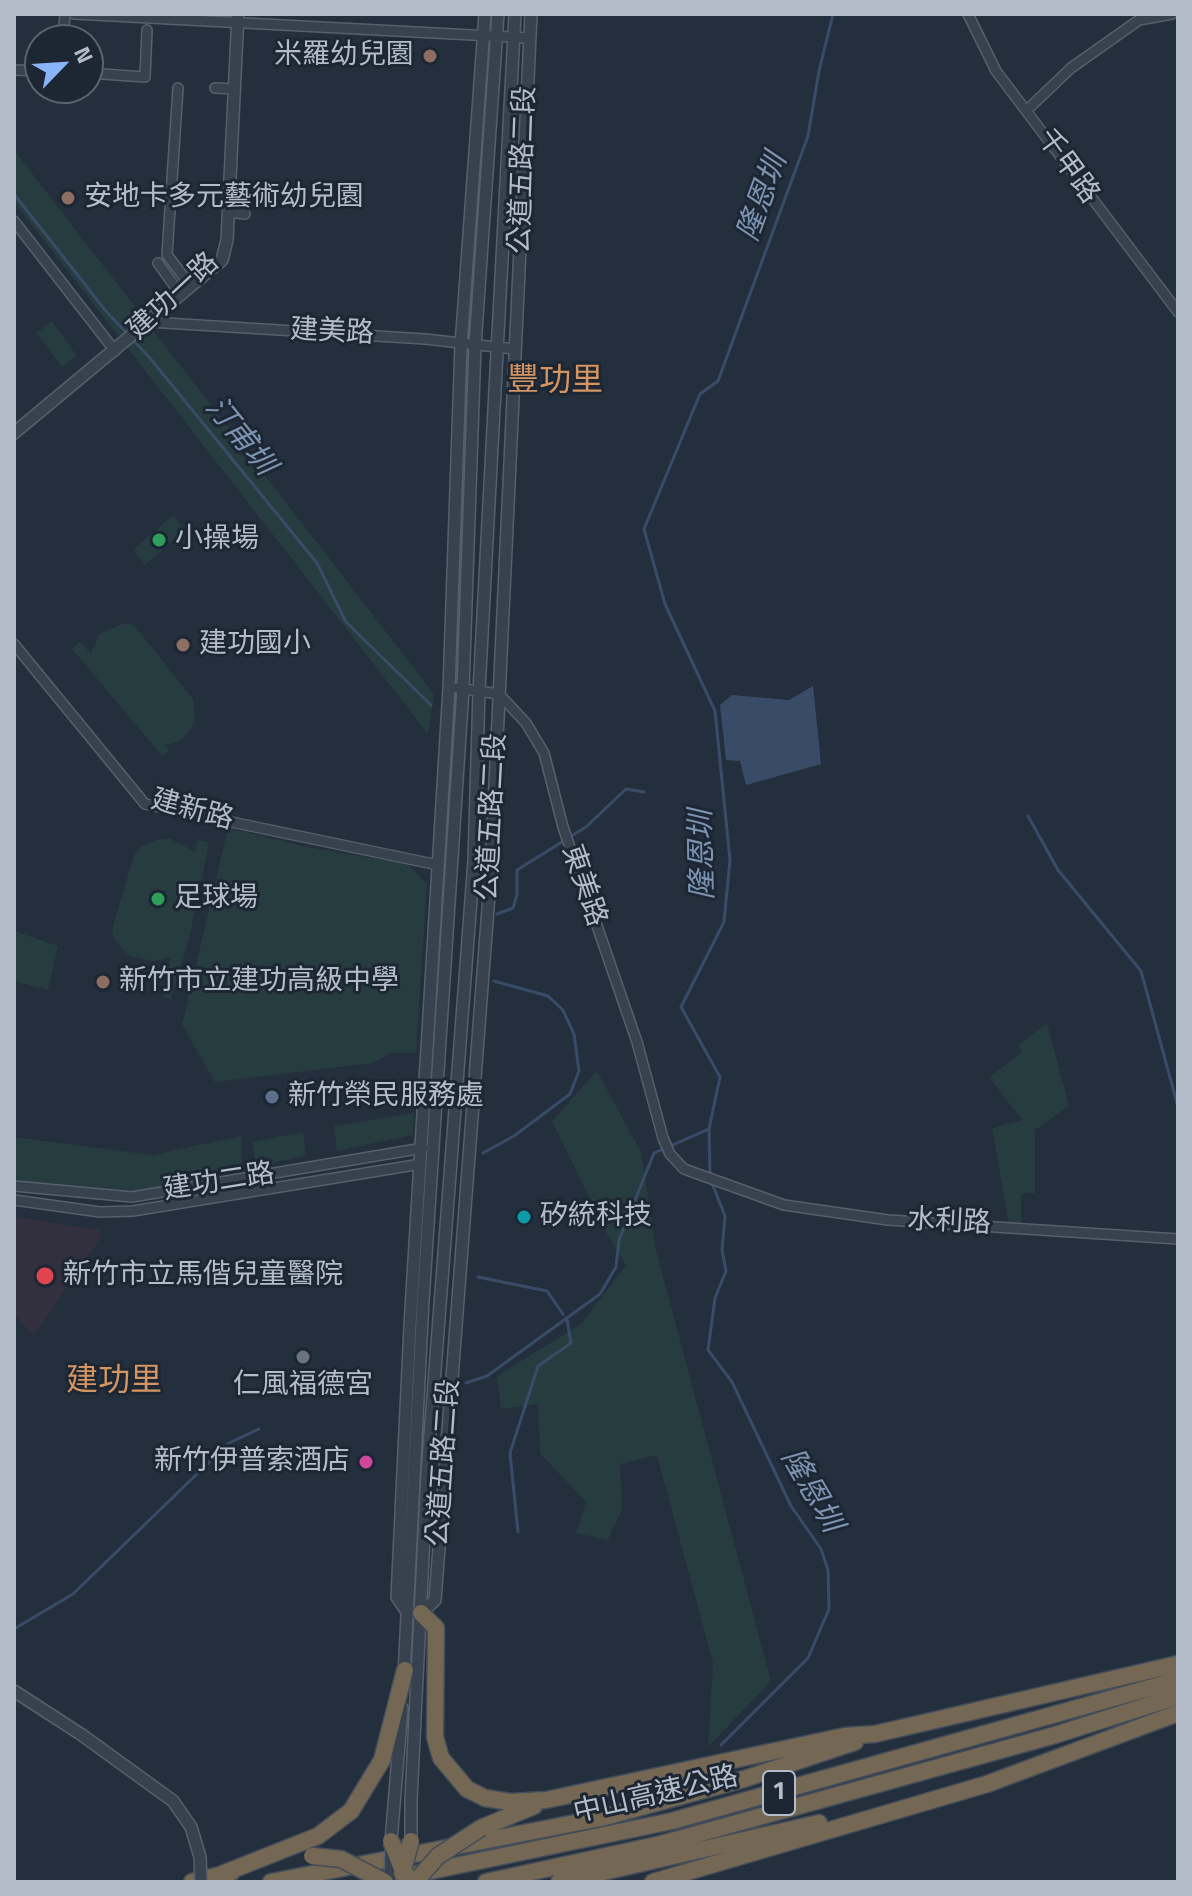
<!DOCTYPE html>
<meta charset="utf-8">
<style>
body{margin:0}
#map{position:relative;width:1192px;height:1896px;overflow:hidden;background:#242f3e;font-family:"Titillium Web",sans-serif}
canvas{display:block}
.frame{position:absolute;inset:0;border:16px solid #b4bcc9;pointer-events:none}
.north{position:absolute;left:24px;top:24px;width:80px;height:80px;box-sizing:border-box;background:#1d2633;border:2px solid #59626f;border-radius:50%;rotate:65deg;font-size:22px;font-weight:700;line-height:32px;text-align:center;color:#b4bcc9}
.north::after{content:'';display:block;margin:auto;width:28px;height:36px;background:#8ab4f8;clip-path:polygon(50% 0,100% 100%,50% 72%,0 100%)}
</style>
<div id="map">
<canvas width="1192" height="1896"></canvas>
<div class="frame"></div>
<div class="north">N</div>
</div>
<script>
const ctx = document.querySelector('canvas').getContext('2d');
ctx.lineJoin = 'round';
function fill(path, color) { ctx.fillStyle = color; ctx.fill(path, 'evenodd'); }
const poly = rows => new Path2D(rows.map(r => 'M' + r).join(''));
function trace(path, color, width, dash) { ctx.strokeStyle = color; ctx.lineWidth = width; ctx.lineCap = dash ? 'butt' : 'round'; ctx.setLineDash(dash || []); ctx.stroke(path); }
function label(font, color, halo, rows, align = 'center') {
  ctx.font = font + ' "Titillium Web","Noto Sans TC",sans-serif'; ctx.lineWidth = 6; ctx.setLineDash([]); ctx.textBaseline = 'middle'; ctx.strokeStyle = halo; ctx.fillStyle = color; for (const [text, x, y, turn = 0] of rows) {
    ctx.save(); ctx.translate(x, y); ctx.rotate((+turn || 0) * Math.PI / 180); ctx.textAlign = isNaN(turn) ? turn : align; if (halo) ctx.strokeText(text, 0, 0); ctx.fillText(text, 0, 0); ctx.restore();
  }
}
const medical = poly([
 [14,1216,99,1230,101,1237,34,1336,14,1314]
]);
const green = poly([
 [14,150,434,694,428,734,14,202],
 [52,321,77,356,62,367,36,333],
 [173,515,185,530,145,565,133,550],
 [125,623,134,625,193,699,195,720,190,731,178,742,166,745,169,751,162,756,72,649,80,641,91,654,99,634],
 [228,828,307,847,408,864,427,884,416,1053,390,1053,373,1063,215,1082,182,1025],
 [159,839,171,839,195,852,198,840,209,843,189,939,171,999,163,997,171,957,154,961,129,956,114,939,112,930,134,855,142,846],
 [14,931,58,946,48,990,14,981],
 [1047,1023,1069,1106,1035,1130,1035,1193,1021,1193,1021,1225,1009,1224,992,1128,1022,1120,989,1077,1022,1052,1018,1045],
 [597,1071,641,1152,656,1250,771,1681,708,1747,713,1663,657,1455,620,1464,622,1509,608,1540,576,1533,586,1502,540,1453,538,1404,501,1409,497,1376,581,1324,626,1265,607,1234,552,1121],
 [414,1113,413,1135,337,1151,334,1126],
 [303,1132,306,1156,256,1166,252,1142],
 [242,1136,241,1170,111,1197,14,1182,14,1137,152,1155]
]);
const water = poly([
 [813,686,821,764,746,785,740,761,726,760,720,705,732,695,789,700]
]);
const stream = poly([
 [14,194,105,310,149,357,317,563,346,622,431,705],
 [1028,816,1058,870,1141,971,1178,1107],
 [497,914,513,908,517,895,517,870,586,827,626,789,644,792],
 [483,1153,514,1136,570,1094,579,1071,574,1034,563,1010,548,996,494,981],
 [710,1176,709,1129,720,1077,681,1007,724,922,730,860,715,711,665,604,644,529,700,394,718,381,808,136,819,71,833,14],
 [712,1183,725,1216,722,1250,726,1271,715,1298,708,1350,732,1382,791,1506,821,1549,828,1570,829,1609,808,1658,721,1745],
 [478,1277,547,1291,563,1314],
 [466,1383,487,1376,600,1294,616,1267,619,1240,654,1153,709,1129],
 [518,1532,510,1453,538,1366,571,1343,567,1320],
 [14,1629,73,1594,229,1443,259,1429]
]);
const minor = poly([
 [74,14,529,38],
 [968,14,996,71,1178,312],
 [63,40,65,14],
 [14,70,40,71],
 [88,73,145,77,147,30],
 [178,88,167,255,191,286],
 [215,88,234,89],
 [1027,110,1071,68,1139,20,1172,14],
 [229,212,245,214],
 [14,221,115,351],
 [158,263,181,295],
 [149,322,425,339,514,349],
 [14,644,145,804,438,865],
 [457,688,499,694,526,723,544,753,563,827,637,1042,663,1138,670,1154,684,1169,784,1205,888,1220,1178,1239],
 [14,1186,132,1197,423,1148],
 [14,1200,100,1212,133,1211,421,1164]
]);
const tertiary = poly([
 [14,433,222,260,227,240,238,14],
 [407,1612,397,1597,410,1326,449,688,461,345,485,14],
 [421,1613,435,1600,491,869,531,14],
 [404,1675,423,1301,463,689,475,346,498,14],
 [14,1691,82,1735],
 [411,1799,427,1475,474,861,479,691,515,14],
 [391,1841,402,1708]
]);
const motorway = poly([
 [421,1613,436,1628,435,1737,441,1758,467,1789,485,1798,510,1802,546,1800,845,1736,875,1734,1178,1664],
 [481,1828,534,1806],
 [222,1874,318,1836,351,1811,382,1760,405,1670],
 [416,1874,672,1821,1178,1680],
 [192,1882,232,1872],
 [271,1882,601,1818,744,1779,855,1742],
 [486,1882,661,1844,1055,1735,1178,1696],
 [559,1882,819,1823],
 [653,1882,987,1784,1178,1713]
]);
const tertiaryBridge = poly([
 [82,1735,173,1801,191,1827,200,1857,201,1882],
 [411,1845,411,1799],
 [390,1882,391,1849]
]);
const motorwayBridge = poly([
 [391,1841,403,1871,413,1882],
 [312,1856,341,1859,385,1882],
 [402,1873,411,1841],
 [415,1882,438,1856,481,1828]
]);
const markers = [
 [430,56,8,"#8d6e63"],
 [68,198,8,"#8d6e63"],
 [159,540,8,"#2e9e5b"],
 [183,645,8,"#8d6e63"],
 [158,899,8,"#2e9e5b"],
 [103,982,8,"#8d6e63"],
 [272,1097,8,"#5c6f8a"],
 [524,1217,8,"#0f9aa8"],
 [45,1276,10,"#e0444e"],
 [303,1357,8,"#6b7280"],
 [366,1462,8,"#d1479c"]
];
const shields = [
 [779,1793,32]
];
const shieldNames = [
 ["1",779,1793]
];
const poiNames = [
 ["米羅幼兒園",414,56,"right"],
 ["安地卡多元藝術幼兒園",84,198],
 ["小操場",175,540],
 ["建功國小",199,645],
 ["足球場",174,899],
 ["新竹市立建功高級中學",119,982],
 ["新竹榮民服務處",288,1097],
 ["矽統科技",540,1217],
 ["新竹市立馬偕兒童醫院",63,1276],
 ["仁風福德宮",303,1386,"center"],
 ["新竹伊普索酒店",350,1462,"right"]
];
const streetNames = [
 ["千甲路",1067,167,54],
 ["公道五路二段",524,170,-88],
 ["建功一路",174,297,-43],
 ["建美路",332,333,3],
 ["建新路",192,811,15],
 ["公道五路二段",493,817,-87],
 ["東美路",583,886,71],
 ["建功二路",219,1183,-9],
 ["水利路",949,1223,3],
 ["公道五路二段",445,1463,-86],
 ["中山高速公路",656,1796,-13]
];
const waterNames = [
 ["隆恩圳",764,198,-70],
 ["汀甫圳",239,437,51],
 ["隆恩圳",704,855,-91],
 ["隆恩圳",810,1491,60]
];
const quarterNames = [
 ["豐功里",555,382],
 ["建功里",114,1382]
];
fill(medical, '#32303f');
fill(green, '#263c3f');
fill(water, '#394c67');
trace(stream, '#394c67', 3);
trace(minor, '#565f6c', 12);
trace(tertiary, '#565f6c', 14);
trace(motorway, '#434c59', 19);
trace(minor, '#38414e', 9);
trace(tertiary, '#38414e', 11);
trace(motorway, '#746855', 16);
trace(tertiaryBridge, '#565f6c', 14, []);
trace(motorwayBridge, '#434c59', 19, []);
trace(tertiaryBridge, '#38414e', 11);
trace(motorwayBridge, '#746855', 16);
for (const [x, y, r, color] of markers) { const dot = new Path2D(); dot.arc(x, y, r, 0, 2 * Math.PI); ctx.fillStyle = color; ctx.fill(dot); trace(dot, '#1d2633', 3); }
for (const [x, y, w] of shields) { const box = new Path2D(); box.roundRect(x - w / 2, y - 22, w, 44, 6); ctx.fillStyle = '#1d2633'; ctx.fill(box); trace(box, '#b4bcc9', 2); }
label('bold 26px', '#b4bcc9', null, shieldNames);
label('28px', '#b4bcc9', '#1d2633', poiNames, 'left');
label('28px', '#b4bcc9', '#1d2633', streetNames);
label('italic 30px', '#7c92b1', '#1d2633', waterNames);
label('32px', '#d59563', '#1d2633', quarterNames);
</script>
